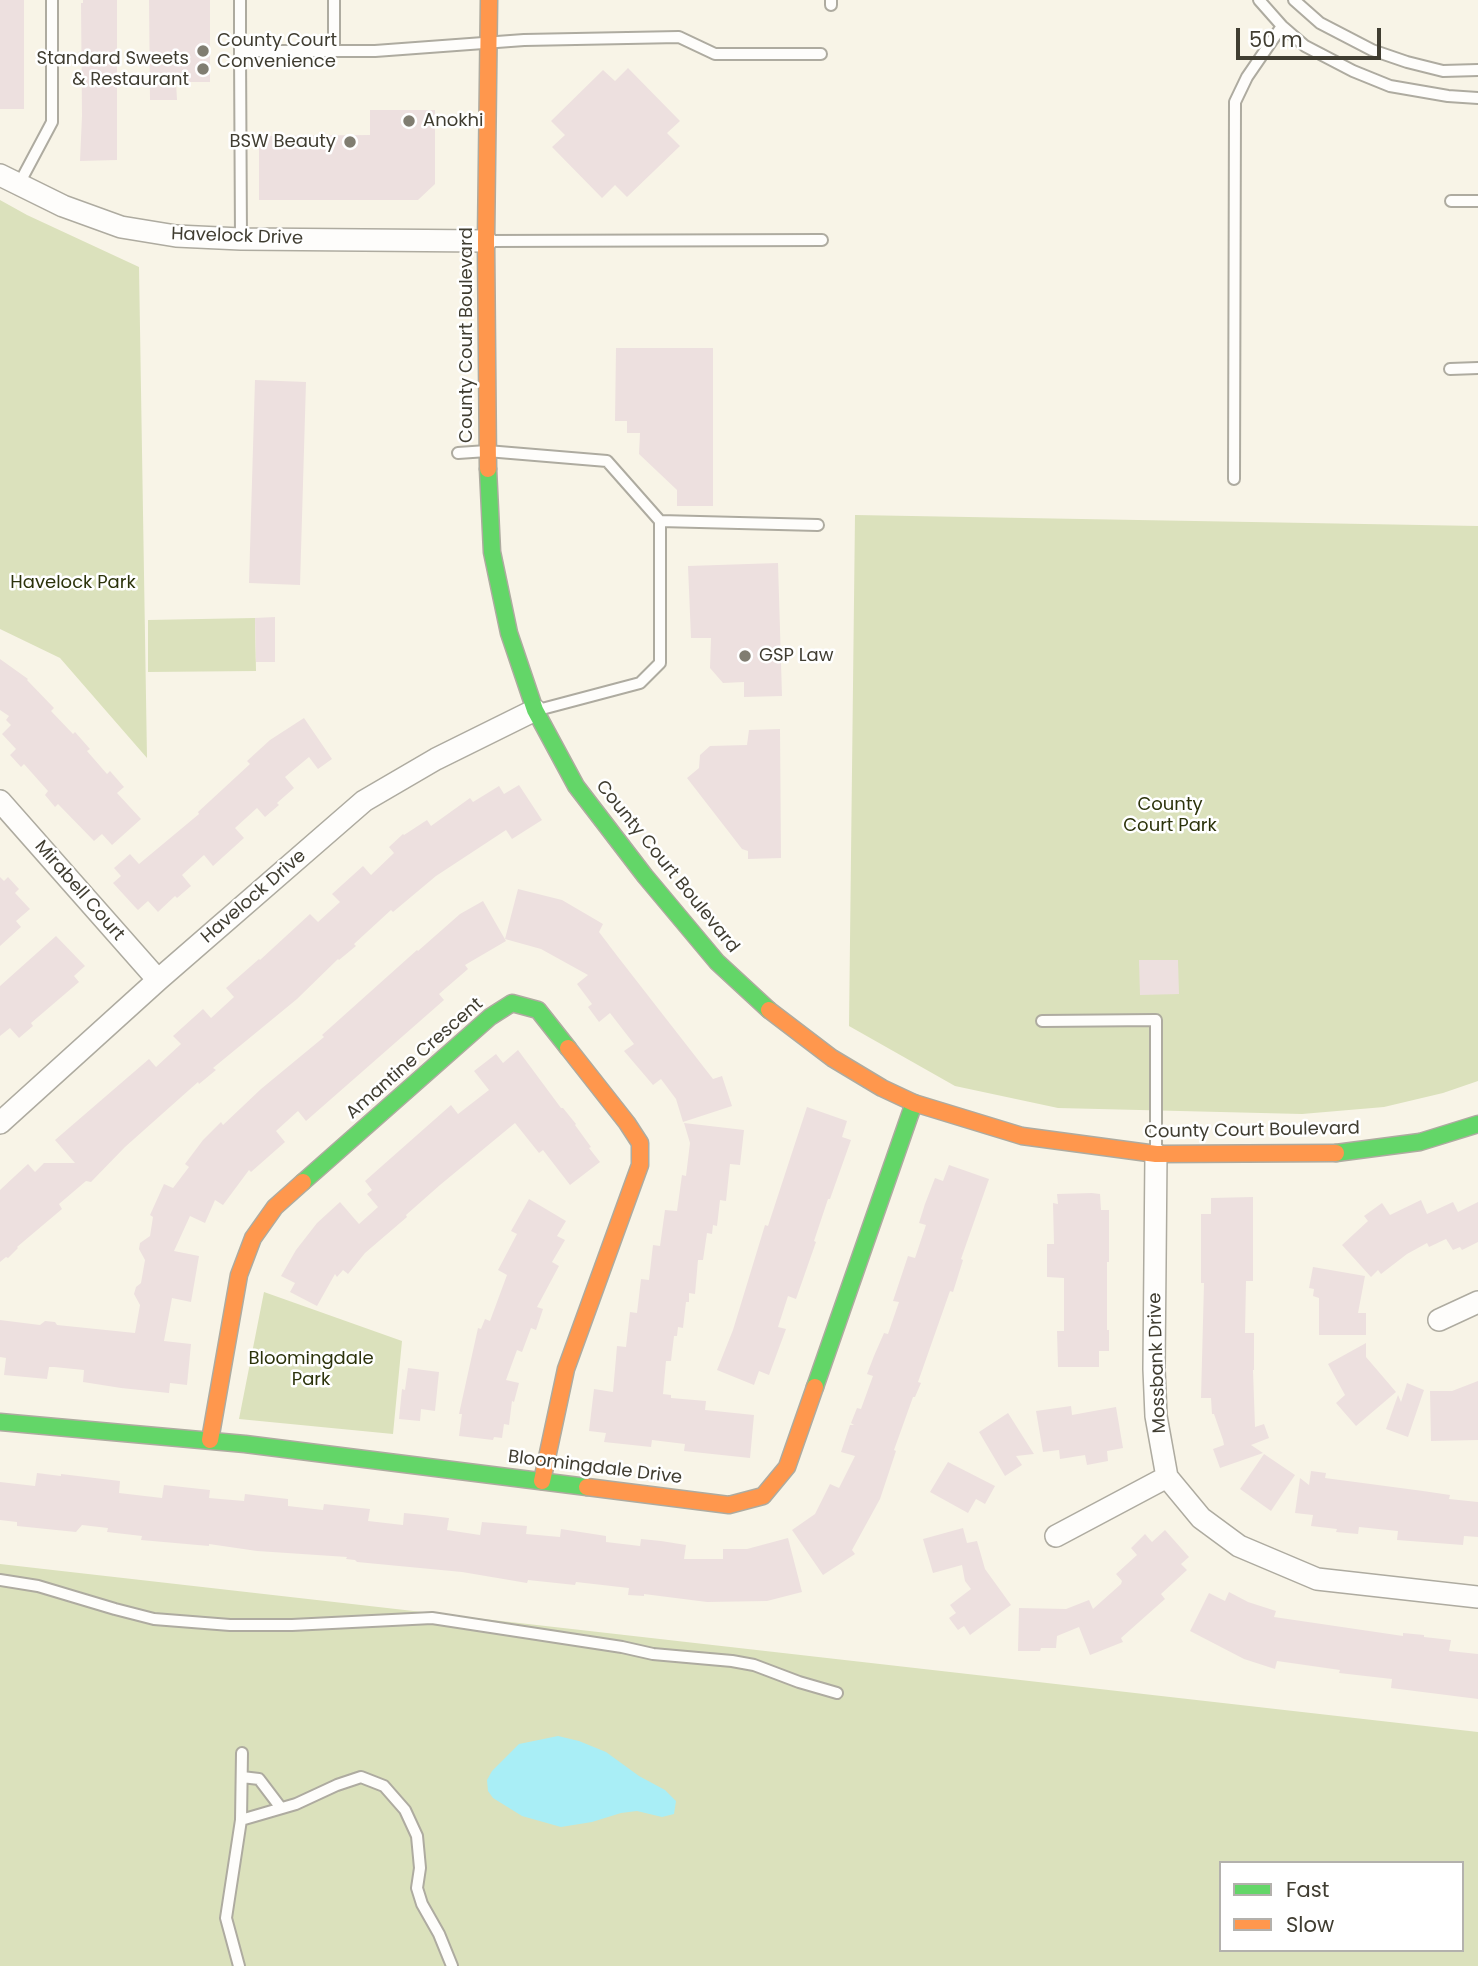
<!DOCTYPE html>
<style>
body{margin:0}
#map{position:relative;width:1478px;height:1966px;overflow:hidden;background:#f8f4e7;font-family:Poppins,sans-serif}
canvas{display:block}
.legend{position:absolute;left:1219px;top:1861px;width:245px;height:91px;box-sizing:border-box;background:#fff;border:2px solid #b3b1ad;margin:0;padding:9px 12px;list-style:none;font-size:21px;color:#403d31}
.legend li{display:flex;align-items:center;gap:14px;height:35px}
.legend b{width:35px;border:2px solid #b3b1ad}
.scale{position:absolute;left:1236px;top:28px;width:145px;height:32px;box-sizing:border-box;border:4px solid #403d31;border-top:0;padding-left:9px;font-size:21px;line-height:24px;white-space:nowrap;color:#403d31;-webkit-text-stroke:5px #fff;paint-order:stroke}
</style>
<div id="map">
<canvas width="1478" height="1966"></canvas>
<ul class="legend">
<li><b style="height:9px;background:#63d668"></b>Fast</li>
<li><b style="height:9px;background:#ff974d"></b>Slow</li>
</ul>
<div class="scale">50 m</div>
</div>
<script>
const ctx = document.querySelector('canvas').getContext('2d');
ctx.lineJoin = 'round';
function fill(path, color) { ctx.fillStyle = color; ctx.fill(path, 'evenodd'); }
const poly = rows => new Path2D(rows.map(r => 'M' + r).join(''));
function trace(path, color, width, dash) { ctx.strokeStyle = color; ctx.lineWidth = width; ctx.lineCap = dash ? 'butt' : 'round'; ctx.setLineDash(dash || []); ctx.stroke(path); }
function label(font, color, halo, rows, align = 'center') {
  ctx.font = font + ' Poppins,sans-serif'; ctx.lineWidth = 5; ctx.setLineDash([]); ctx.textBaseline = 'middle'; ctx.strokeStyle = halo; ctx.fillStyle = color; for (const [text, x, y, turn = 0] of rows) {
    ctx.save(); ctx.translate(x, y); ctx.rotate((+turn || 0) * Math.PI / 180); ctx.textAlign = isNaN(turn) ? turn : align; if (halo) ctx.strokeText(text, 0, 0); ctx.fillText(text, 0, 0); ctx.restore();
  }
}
const green = poly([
 [0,200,27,215,139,267,147,758,60,658,0,629],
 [855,515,1478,526,1478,1081,1443,1093,1384,1107,1302,1114,1058,1108,955,1086,849,1026],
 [255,618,256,671,148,672,148,620],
 [264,1292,402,1341,393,1434,239,1419],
 [0,1564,1478,1732,1478,1966,0,1966],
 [1221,1863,1462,1863,1462,1950,1221,1950]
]);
const water = poly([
 [558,1736,579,1741,606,1752,639,1776,665,1790,676,1801,674,1814,662,1817,637,1811,621,1813,592,1822,561,1827,522,1816,493,1798,488,1791,487,1780,492,1771,519,1744]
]);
const building = poly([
 [0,0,24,0,24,109,0,109],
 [83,0,117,0,117,160,80,161,82,116,81,3,83,3],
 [149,0,210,0,210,82,176,82,177,100,150,100],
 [628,68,680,121,667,133,680,146,627,197,615,185,602,198,552,147,565,135,551,121,603,70,615,81],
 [370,110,435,110,435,184,418,200,259,200,259,136,370,135],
 [616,348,713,348,713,506,677,506,677,490,639,454,640,433,627,433,627,421,615,421],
 [255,380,306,382,300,585,249,583],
 [778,563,782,696,744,697,744,682,723,683,710,668,711,638,691,638,688,566],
 [275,617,275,662,256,662,255,618],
 [0,659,28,679,27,680,54,708,51,711,73,734,75,732,90,749,87,751,107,774,110,771,124,787,117,793,141,819,112,845,102,834,94,841,58,804,55,807,45,795,48,791,24,764,21,767,10,755,16,749,2,734,11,725,6,720,9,716,0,710],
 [304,718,332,759,318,769,309,757,285,777,294,788,277,803,279,805,265,817,257,808,235,828,244,838,213,866,204,855,182,875,191,886,177,898,175,896,158,912,148,901,138,910,135,907,113,883,121,876,114,868,130,854,139,864,199,814,198,812,250,764,247,761,270,740],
 [780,729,781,858,748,859,748,851,742,849,687,778,699,768,700,755,710,746,747,745,749,730],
 [519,785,542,820,512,839,506,830,436,876,393,912,391,910,354,944,356,946,339,960,338,959,297,999,213,1068,216,1070,199,1084,198,1082,125,1147,91,1182,86,1181,59,1204,62,1209,17,1247,18,1248,8,1258,6,1257,0,1262,0,1190,15,1176,28,1164,35,1172,44,1163,75,1163,55,1140,149,1059,156,1067,181,1044,173,1036,203,1009,211,1018,234,997,226,988,259,959,260,960,310,914,318,922,340,902,332,894,363,866,371,875,394,853,389,847,403,834,404,835,427,820,431,826,470,798,473,802,499,786,504,794],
 [0,877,4,881,8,877,19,889,15,893,30,909,16,921,21,927,0,946],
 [518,889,562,900,603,924,599,932,618,957,713,1079,722,1076,732,1106,683,1122,676,1099,661,1079,653,1085,624,1051,634,1044,610,1013,599,1022,588,1007,592,1004,577,984,588,975,541,949,505,939],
 [483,901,506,941,465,965,468,969,439,994,444,1000,306,1121,298,1111,276,1131,285,1142,251,1172,249,1170,223,1205,215,1200,205,1223,190,1216,174,1251,199,1256,191,1302,172,1298,164,1341,191,1344,187,1385,170,1383,169,1393,121,1388,83,1382,84,1370,54,1367,49,1367,47,1379,4,1375,6,1358,0,1357,0,1320,40,1325,45,1321,55,1322,57,1325,135,1333,140,1305,134,1294,136,1287,141,1283,145,1260,139,1249,140,1243,150,1236,153,1217,150,1215,164,1184,173,1188,189,1167,185,1164,203,1140,221,1122,223,1125,261,1089,324,1037,322,1035,417,950,418,951,460,914],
 [56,936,85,966,74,976,79,982,31,1023,33,1026,19,1038,10,1028,0,1036,0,986],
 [1139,960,1178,960,1179,994,1140,995],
 [518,1050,561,1108,563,1108,576,1124,575,1125,591,1147,589,1148,600,1162,570,1185,543,1150,539,1153,515,1123,440,1185,406,1215,407,1217,365,1253,348,1274,343,1270,337,1277,335,1274,317,1306,290,1292,295,1283,281,1276,296,1250,317,1223,340,1202,359,1224,378,1207,367,1194,372,1190,365,1181,451,1105,458,1114,489,1090,474,1071,496,1054,503,1063],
 [807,1107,847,1121,842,1137,851,1140,830,1199,828,1199,814,1241,816,1242,796,1299,788,1296,778,1327,786,1329,769,1375,759,1371,754,1385,717,1370,733,1330,765,1225,768,1226],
 [684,1123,744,1130,740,1165,730,1164,726,1201,720,1200,717,1226,713,1225,712,1234,707,1233,703,1260,698,1260,695,1294,689,1293,689,1302,686,1302,683,1328,678,1327,677,1336,674,1336,671,1361,666,1361,663,1394,671,1395,671,1398,706,1401,705,1410,754,1415,750,1458,684,1451,685,1444,652,1440,651,1447,604,1442,606,1433,589,1431,594,1389,613,1392,617,1346,626,1347,630,1312,637,1313,641,1279,649,1280,653,1245,660,1246,665,1210,677,1211,682,1175,686,1176,690,1143],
 [949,1165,989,1179,961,1259,963,1260,953,1292,950,1291,918,1382,921,1383,915,1397,913,1397,894,1450,896,1451,880,1499,852,1550,855,1554,823,1575,792,1530,815,1514,830,1484,839,1488,855,1456,841,1452,850,1425,854,1425,851,1423,857,1408,861,1409,873,1376,867,1374,874,1356,884,1333,888,1334,899,1302,893,1301,908,1256,915,1258,926,1225,919,1223,925,1204,935,1178,943,1181],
 [1092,1193,1100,1194,1101,1210,1109,1210,1109,1262,1107,1262,1107,1330,1109,1330,1109,1351,1099,1351,1099,1367,1058,1367,1057,1331,1064,1331,1064,1278,1047,1277,1047,1244,1054,1244,1053,1203,1058,1204,1057,1194],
 [1253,1197,1253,1281,1246,1281,1245,1333,1254,1333,1254,1370,1253,1370,1255,1427,1264,1424,1269,1438,1251,1445,1263,1453,1220,1468,1213,1449,1224,1445,1223,1440,1214,1414,1212,1414,1211,1398,1201,1398,1204,1283,1201,1283,1201,1214,1211,1214,1211,1198],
 [529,1199,566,1221,557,1236,565,1240,552,1262,559,1266,537,1307,543,1309,536,1330,531,1328,522,1352,517,1350,506,1380,519,1383,514,1402,512,1401,509,1425,504,1424,502,1438,494,1437,493,1440,459,1436,462,1414,459,1414,478,1328,481,1329,485,1319,490,1321,507,1275,498,1270,517,1234,511,1231],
 [1421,1200,1427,1214,1453,1202,1458,1212,1478,1202,1478,1242,1462,1250,1460,1247,1453,1250,1446,1239,1429,1247,1427,1243,1407,1254,1381,1274,1378,1270,1371,1277,1342,1245,1368,1221,1364,1216,1382,1203,1390,1215],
 [1313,1267,1365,1276,1358,1313,1366,1313,1366,1335,1319,1335,1319,1298,1313,1296,1314,1289,1309,1288],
 [1366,1343,1366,1357,1396,1392,1356,1426,1336,1403,1345,1395,1328,1364],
 [408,1368,439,1372,435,1411,421,1409,420,1421,399,1419,402,1389,405,1390],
 [1478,1381,1478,1440,1431,1441,1430,1391,1452,1391],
 [1407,1383,1424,1390,1408,1437,1386,1429,1398,1395,1401,1402],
 [1071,1406,1072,1415,1116,1407,1123,1448,1107,1451,1108,1461,1087,1465,1085,1455,1060,1459,1059,1450,1043,1452,1036,1411],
 [1008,1413,1034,1454,1016,1456,1022,1465,1005,1476,979,1432],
 [1264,1454,1295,1475,1271,1511,1240,1489],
 [948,1462,995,1486,985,1504,976,1499,968,1513,930,1492],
 [1311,1471,1326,1473,1325,1478,1423,1491,1450,1495,1449,1499,1478,1502,1478,1537,1464,1536,1463,1545,1397,1540,1398,1531,1359,1527,1358,1534,1336,1532,1337,1529,1311,1526,1313,1515,1295,1513,1300,1478,1309,1485],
 [37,1473,61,1476,61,1474,120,1481,119,1493,162,1498,164,1485,210,1490,209,1498,244,1501,245,1494,288,1499,288,1506,323,1510,324,1504,370,1509,368,1521,403,1525,404,1513,424,1515,449,1518,447,1530,480,1535,482,1522,527,1526,526,1534,560,1537,561,1529,606,1536,606,1542,640,1546,641,1539,661,1541,686,1545,684,1559,723,1559,723,1549,747,1549,788,1538,802,1592,767,1601,707,1602,644,1594,644,1596,628,1595,629,1588,576,1582,575,1585,528,1580,527,1583,462,1572,357,1562,355,1560,346,1559,347,1557,257,1551,209,1544,209,1546,141,1540,142,1536,107,1532,108,1528,82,1525,76,1532,17,1526,17,1522,0,1520,0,1482,35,1486],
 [963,1528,967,1543,977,1541,985,1569,1011,1605,970,1635,964,1626,958,1630,949,1618,956,1613,950,1605,971,1589,965,1581,962,1565,933,1573,923,1539],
 [1165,1530,1189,1557,1181,1564,1187,1570,1161,1594,1165,1599,1121,1638,1123,1642,1090,1655,1079,1627,1057,1636,1056,1648,1041,1648,1040,1651,1018,1651,1019,1608,1066,1609,1089,1600,1093,1609,1121,1584,1122,1581,1116,1574,1137,1555,1131,1548,1145,1534,1152,1542],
 [1229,1592,1248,1602,1276,1611,1274,1617,1403,1636,1403,1633,1424,1635,1424,1637,1451,1640,1449,1651,1478,1654,1478,1699,1391,1688,1392,1679,1339,1673,1340,1670,1277,1661,1275,1669,1244,1659,1190,1631,1209,1593,1225,1601]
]);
const lane = poly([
 [240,0,240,51],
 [334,0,334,51],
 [1259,0,1282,26,1305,46,1353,71,1390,86,1448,96,1478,98],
 [1294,0,1320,23,1372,50,1407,62,1443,71,1478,70],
 [831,5,831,0],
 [19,184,52,122,52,0],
 [1451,201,1478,201],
 [241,239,240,51,375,51,524,40,679,37,715,54,821,54],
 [489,241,822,240],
 [1450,369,1478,368],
 [458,453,487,451,607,461,660,521],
 [1234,479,1235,102,1247,77,1282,26],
 [538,710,640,683,660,663,660,521,818,525],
 [1042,1021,1156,1020,1156,1151],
 [0,1580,38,1586,115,1609,154,1619,230,1625,292,1625,432,1618,622,1647,653,1654,732,1661,754,1665,799,1682,837,1693],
 [242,1777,259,1779,281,1808],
 [241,1820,296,1804,337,1785,361,1777,384,1786,405,1810,417,1836,420,1868,417,1888,422,1904,439,1934,452,1966],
 [239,1966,226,1918,241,1820,242,1753]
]);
const street = poly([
 [0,175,63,206,121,227,176,236,241,239,486,241],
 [0,801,158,980],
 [0,1123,158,980,364,801,436,759,535,710],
 [1156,1154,1154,1369,1156,1416,1167,1477,1201,1518,1239,1546,1317,1579,1478,1597],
 [1439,1320,1478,1302],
 [1056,1536,1167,1477]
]);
const fast = poly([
 [488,469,492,552,509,633,535,710,576,786,645,876,717,962,769,1010],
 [1336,1153,1420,1142,1478,1124],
 [303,1182,490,1017,512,1003,538,1010,568,1048],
 [815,1387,914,1103],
 [0,1422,245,1444,587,1487]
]);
const slow = poly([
 [488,469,486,241,489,0],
 [769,1010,832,1058,882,1088,914,1103,1022,1136,1156,1154,1336,1153],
 [210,1440,239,1275,253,1238,275,1207,303,1182],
 [542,1481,566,1369,640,1165,640,1143,627,1123,568,1048],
 [587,1487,729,1505,763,1496,787,1467,815,1387]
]);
const markers = [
 [203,51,7,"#807d71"],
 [203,69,7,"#807d71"],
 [409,121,7,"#807d71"],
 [350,142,7,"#807d71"],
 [745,656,7,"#807d71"]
];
const poiNames = [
 ["County Court",217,41],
 ["Convenience",217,62],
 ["Standard Sweets",189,59,"right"],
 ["& Restaurant",189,80,"right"],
 ["Anokhi",423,121],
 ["BSW Beauty",336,142,"right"],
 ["GSP Law",759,656]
];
const streetNames = [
 ["Havelock Drive",237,237,2],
 ["County Court Boulevard",467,335,-90],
 ["County Court Boulevard",667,867,51],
 ["Mirabell Court",79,891,49],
 ["Havelock Drive",254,897,-41],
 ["Amantine Crescent",415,1059,-41],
 ["County Court Boulevard",1252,1131,-1],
 ["Mossbank Drive",1158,1363,-92],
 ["Bloomingdale Drive",595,1468,7]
];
const parkNames = [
 ["Havelock Park",73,583],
 ["County",1170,805],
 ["Court Park",1170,826],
 ["Bloomingdale",311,1359],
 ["Park",311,1380]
];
fill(green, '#dbe1bc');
fill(water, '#a9eef6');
fill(building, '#ede0df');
trace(lane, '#aeaba0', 14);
trace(street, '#aeaba0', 24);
trace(fast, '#aeaba0', 19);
trace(slow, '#aeaba0', 19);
trace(lane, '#fefdfb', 10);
trace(street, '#fefdfb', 21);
trace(fast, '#63d668', 16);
trace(slow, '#ff974d', 16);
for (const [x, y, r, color] of markers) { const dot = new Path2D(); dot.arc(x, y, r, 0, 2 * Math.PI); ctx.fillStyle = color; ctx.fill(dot); trace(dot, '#fff', 2.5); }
label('18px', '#403d31', '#fff', poiNames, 'left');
label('18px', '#403d31', '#fff', streetNames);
label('18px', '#2c330b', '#fff', parkNames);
</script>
